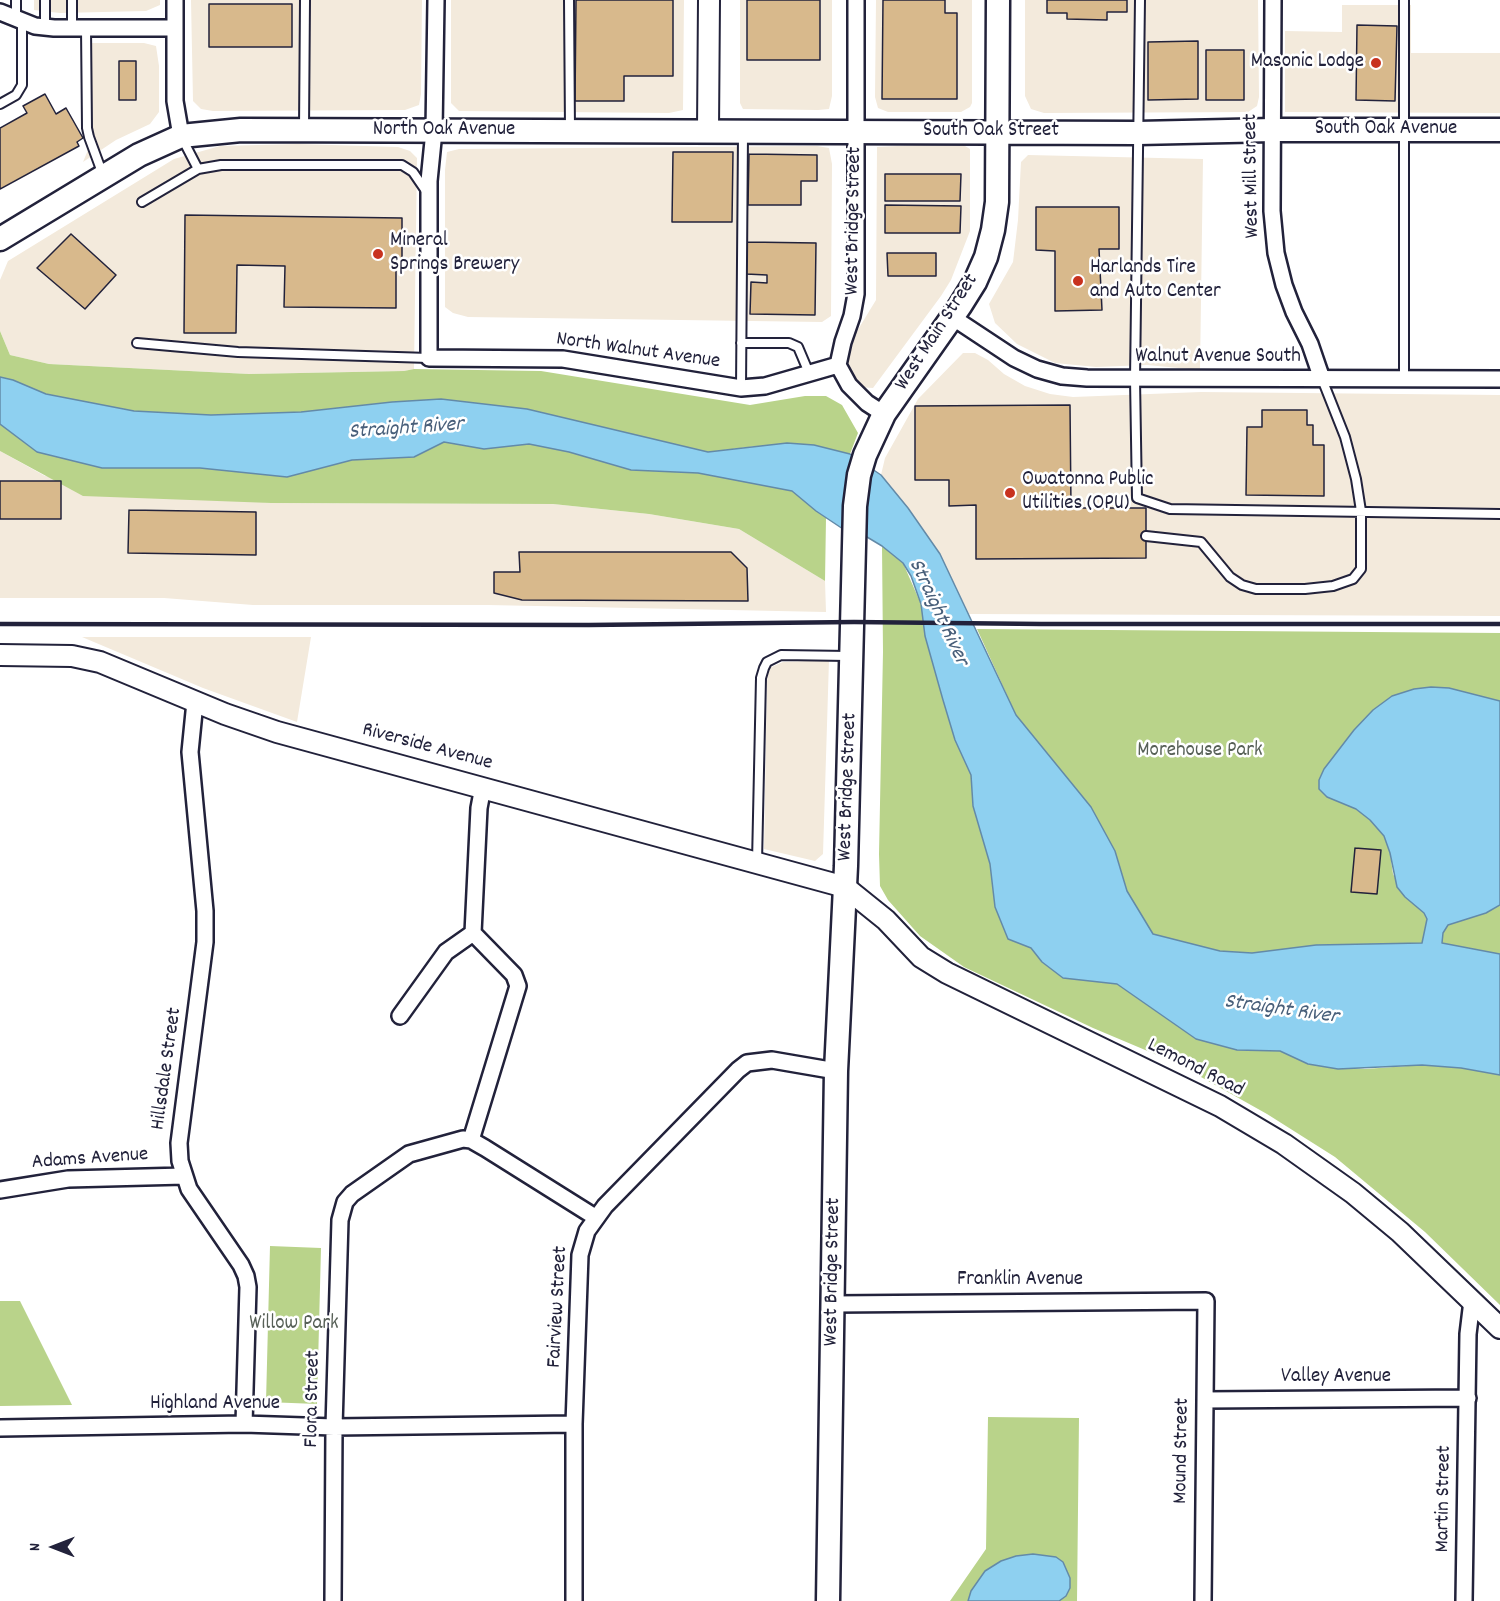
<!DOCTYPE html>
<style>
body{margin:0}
#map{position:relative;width:1500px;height:1601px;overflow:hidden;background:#fff;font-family:Dekko,sans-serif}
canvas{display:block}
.north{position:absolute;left:24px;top:1517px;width:60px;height:60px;-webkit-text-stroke:4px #fff;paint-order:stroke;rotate:270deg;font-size:16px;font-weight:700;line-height:24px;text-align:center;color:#22223b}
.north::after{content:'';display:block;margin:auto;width:21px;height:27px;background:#22223b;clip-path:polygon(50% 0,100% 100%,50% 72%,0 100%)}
</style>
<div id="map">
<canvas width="1500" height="1601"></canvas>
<div class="north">N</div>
</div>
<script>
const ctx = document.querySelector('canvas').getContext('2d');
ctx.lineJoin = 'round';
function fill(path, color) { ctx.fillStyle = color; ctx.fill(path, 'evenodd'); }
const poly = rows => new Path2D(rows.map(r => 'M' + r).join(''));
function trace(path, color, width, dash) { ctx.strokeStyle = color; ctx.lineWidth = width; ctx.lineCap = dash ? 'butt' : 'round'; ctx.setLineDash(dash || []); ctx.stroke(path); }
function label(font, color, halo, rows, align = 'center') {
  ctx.font = font + ' Dekko,sans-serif'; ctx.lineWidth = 5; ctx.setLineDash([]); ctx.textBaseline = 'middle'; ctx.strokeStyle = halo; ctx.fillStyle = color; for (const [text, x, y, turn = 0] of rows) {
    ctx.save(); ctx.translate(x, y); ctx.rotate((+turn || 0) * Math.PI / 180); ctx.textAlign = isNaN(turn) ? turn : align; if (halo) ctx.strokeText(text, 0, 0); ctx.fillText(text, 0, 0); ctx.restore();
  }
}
const built = poly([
 [34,0,160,0,160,5,146,11,60,13,34,10],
 [191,0,422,0,421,94,419,105,405,110,213,111,201,109,193,101],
 [451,0,684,0,683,110,669,113,459,111,451,103],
 [740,0,832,0,832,96,829,109,818,110,743,109,740,103],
 [876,0,972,0,972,103,970,107,961,112,888,112,878,108,875,97],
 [1025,0,1258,0,1259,97,1257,106,1248,112,1044,113,1031,109,1025,96],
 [1342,5,1411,5,1411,53,1500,53,1500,113,1285,112,1285,31,1342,32],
 [81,43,144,43,156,46,159,66,159,112,150,124,116,140,83,162,88,150,83,117],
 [960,143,970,149,970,231,951,280,941,296,873,388,858,387,845,366,848,346,876,300,877,147],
 [298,144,398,147,410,151,417,158,414,369,404,371,249,374,49,364,10,355,0,331,0,280,8,261,174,159,220,146],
 [817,146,829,148,832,164,831,316,822,322,468,317,453,313,445,307,445,170,447,152,459,149],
 [1028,155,1203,159,1200,370,1147,365,1096,367,1055,363,1017,344,995,323,989,304,1013,262,1018,220,1021,162],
 [963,353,975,353,988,360,1004,374,1025,386,1050,394,1073,397,1201,392,1500,395,1500,616,969,614,940,554,908,508,881,475,885,458,918,399],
 [0,451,45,476,271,503,553,504,649,514,739,529,825,581,826,612,488,605,253,605,164,598,0,598],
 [82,637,311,637,297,722,203,688],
 [829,660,823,854,815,861,764,849,767,681,769,668,783,662]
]);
const green = poly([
 [0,331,10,355,49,364,249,374,404,371,414,369,541,371,750,405,805,396,826,396,842,405,858,433,850,454,814,445,757,446,708,452,527,409,441,399,392,402,301,412,211,415,134,411,46,394,13,380,0,377],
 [0,424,37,451,102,468,200,468,287,477,352,460,414,457,444,442,484,449,529,444,569,452,631,470,698,473,765,484,792,491,826,518,825,581,739,529,649,514,553,504,271,503,83,496,0,451],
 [882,546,903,563,921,604,925,636,943,700,955,740,971,775,973,806,990,864,995,907,1008,939,1031,948,1042,962,1063,978,1117,984,1196,1039,1237,1050,1280,1051,1308,1064,1365,1069,1422,1065,1461,1068,1500,1075,1500,1305,1425,1232,1335,1157,1267,1114,1176,1063,1093,1028,964,967,920,936,888,900,880,886,879,854,883,652],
 [977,629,1500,633,1500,701,1449,688,1414,689,1327,797,1356,809,1370,820,1384,836,1390,853,1393,874,1405,897,1424,913,1427,920,1422,943,1316,945,1252,953,1220,951,1153,935,1127,891,1115,851,1091,807,1016,715],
 [1500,905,1500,954,1442,943,1443,933,1448,925,1486,913],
 [270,1246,321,1248,317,1404,266,1402],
 [0,1301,20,1301,72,1405,0,1406],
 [988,1417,1079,1418,1077,1601,950,1601,986,1549]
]);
const water = poly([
 [0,377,13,380,46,394,134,411,211,415,301,412,392,402,441,399,527,409,708,452,787,443,814,445,850,454,881,475,908,508,940,554,1016,715,1091,807,1115,851,1127,891,1153,934,1220,951,1252,953,1316,945,1422,943,1427,919,1424,913,1405,897,1397,887,1390,853,1384,836,1370,820,1356,809,1327,797,1319,789,1319,780,1324,769,1354,730,1373,710,1392,696,1414,689,1431,687,1449,688,1500,701,1500,905,1486,913,1448,925,1443,933,1442,943,1500,954,1500,1075,1461,1068,1422,1065,1338,1069,1308,1064,1280,1051,1237,1050,1196,1039,1117,984,1063,978,1042,962,1031,948,1008,939,995,907,990,864,973,806,971,775,955,740,943,700,925,636,921,604,911,576,903,563,882,546,857,531,843,529,816,511,792,491,698,473,631,470,569,452,529,444,484,449,444,442,414,457,352,460,287,477,200,468,102,468,37,452,0,424,0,377],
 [1033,1554,1056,1557,1063,1562,1070,1578,1070,1588,1066,1596,1059,1601,968,1601,971,1591,985,1571,1001,1561,1016,1556,1033,1554]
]);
const building = poly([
 [576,0,673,0,673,76,624,76,624,101,575,101,576,0],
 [747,0,820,0,820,60,747,60,747,0],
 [883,0,945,0,945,13,957,13,957,99,882,99,883,0],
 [1047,0,1127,0,1127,12,1107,12,1107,20,1067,19,1067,13,1047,13,1047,0],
 [209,4,292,4,292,47,209,47,209,4],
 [1357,25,1397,26,1395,101,1356,100,1357,25],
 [1198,41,1198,99,1148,100,1148,42,1198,41],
 [1206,50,1244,50,1244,100,1206,100,1206,50],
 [119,61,136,61,136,100,119,100,119,61],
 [45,94,56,114,66,108,83,138,77,142,79,146,0,189,0,128,27,113,23,106,45,94],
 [673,152,733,152,732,222,672,222,673,152],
 [749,154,817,155,817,181,801,181,801,205,748,205,749,154],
 [885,174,961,174,960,201,885,201,885,174],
 [885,205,961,206,960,233,885,233,885,205],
 [1036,207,1119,207,1119,249,1099,249,1102,310,1055,311,1055,251,1036,250,1036,207],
 [185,215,402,218,402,265,396,269,396,308,284,307,285,266,237,265,236,333,184,333,185,215],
 [71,234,116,275,85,309,37,268,71,234],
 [747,242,816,243,815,315,750,314,751,282,767,283,767,275,746,274,747,242],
 [887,253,936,253,936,276,888,276,887,253],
 [1070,405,1071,508,1146,508,1146,558,976,559,976,505,949,506,949,480,915,480,915,406,1070,405],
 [1262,410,1307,410,1307,425,1313,425,1313,445,1324,445,1324,496,1246,495,1247,427,1262,427,1262,410],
 [0,481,61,481,61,519,0,519,0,481],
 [129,510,256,512,256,555,128,553,129,510],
 [519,552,731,552,747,568,748,601,522,600,494,593,494,572,520,572,519,552],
 [1355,848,1381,850,1377,894,1351,892,1355,848]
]);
const service = poly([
 [16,0,16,18],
 [569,0,570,129],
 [1140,0,1135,379,1137,498,1170,509,1500,514],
 [45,27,45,0],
 [72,28,72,0],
 [86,28,87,128,89,137,103,175],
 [0,104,16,95,22,85,22,22],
 [304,129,305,0],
 [183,140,198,169,221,165,402,165,413,172,426,191],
 [142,202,198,169],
 [137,343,238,352,429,358],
 [741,343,789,343,798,347,809,373],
 [1404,379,1404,0],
 [741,388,743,135],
 [1146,536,1201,542,1230,577,1242,585,1256,589,1305,589,1333,586,1353,579,1361,569,1361,511,1356,479,1345,437,1322,379],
 [757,862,761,678,764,668,767,662,781,655,848,656]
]);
const minor = poly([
 [175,0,175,101,181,136],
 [436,0,434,131,429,181,429,358,563,359,741,388,765,386,838,365],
 [856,0,856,294,852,316,843,342,838,365,849,385,867,403,884,414],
 [1273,0,1272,211,1276,253,1284,285,1294,312,1310,344,1322,379],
 [0,12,35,26,54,28,175,28],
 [952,317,1014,358,1037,369,1062,376,1087,378,1500,379],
 [195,702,190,752,205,911,205,942,179,1143,180,1161,189,1189,241,1265,246,1276,248,1287,244,1424],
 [400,1016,446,952,473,933],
 [471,1140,518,986,514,975,473,933,479,808,483,787],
 [0,1190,68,1179,184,1176],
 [834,1304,1206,1301,1203,1601],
 [1205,1400,1468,1398],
 [0,1428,244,1424,334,1427,574,1424],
 [333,1601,334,1427,340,1220,345,1202,352,1194,409,1154,463,1139,471,1140,485,1148,595,1217],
 [574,1601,574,1424,580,1255,587,1231,605,1206,738,1070,747,1063,772,1060,836,1071],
 [1464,1601,1468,1334,1472,1301]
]);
const tertiary = poly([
 [708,130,709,0],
 [0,655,72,656,100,662,225,714,277,732,845,887,886,920,921,957,947,973,1220,1106,1284,1144,1353,1193,1400,1232,1500,1328]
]);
const secondary = poly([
 [0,239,139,155,181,136,241,130,1138,133,1273,130,1500,130],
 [828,1601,836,1071,846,866,855,506,859,475,865,455,884,414,960,306,975,282,986,257,993,230,997,202,998,0]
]);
const rail = poly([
 [0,624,589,625,854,622,1041,624,1500,624]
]);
const markers = [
 [1376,63,6,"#c8321e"],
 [378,254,6,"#c8321e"],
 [1078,281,6,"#c8321e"],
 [1010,493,6,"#c8321e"]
];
const poiNames = [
 ["Masonic Lodge",1364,63,"right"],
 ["Mineral",390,242],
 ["Springs Brewery",390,266],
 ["Harlands Tire",1090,269],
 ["and Auto Center",1090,293],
 ["Owatonna Public",1022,481],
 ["Utilities (OPU)",1022,505]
];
const streetNames = [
 ["South Oak Avenue",1386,130],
 ["North Oak Avenue",444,131],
 ["South Oak Street",991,132],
 ["West Mill Street",1253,176,-91],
 ["West Bridge Street",855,221,-89],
 ["West Main Street",938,333,-57],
 ["North Walnut Avenue",638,352,8],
 ["Walnut Avenue South",1218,358],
 ["Riverside Avenue",427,748,15],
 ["West Bridge Street",849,787,-88],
 ["Hillsdale Street",168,1069,-82],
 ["Lemond Road",1195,1069,27],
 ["Adams Avenue",90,1160,-4],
 ["West Bridge Street",834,1272,-89],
 ["Franklin Avenue",1020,1281],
 ["Fairview Street",559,1307,-87],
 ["Valley Avenue",1336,1378],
 ["Flora Street",314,1399,-89],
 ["Highland Avenue",215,1405],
 ["Mound Street",1183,1451,-89],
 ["Martin Street",1445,1499,-89]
];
const parkNames = [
 ["Morehouse Park",1200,752],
 ["Willow Park",294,1325]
];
const waterNames = [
 ["Straight River",406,430,-4],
 ["Straight River",937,613,65],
 ["Straight River",1281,1011,8]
];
fill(built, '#f3eadc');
fill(green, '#b9d38a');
fill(water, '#8ed0f0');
trace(water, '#638aa8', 1.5);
fill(building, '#d8b98c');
trace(building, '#22223b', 1.5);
trace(service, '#22223b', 12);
trace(minor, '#22223b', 20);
trace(tertiary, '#22223b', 24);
trace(secondary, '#22223b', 27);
trace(service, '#fff', 8);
trace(minor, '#fff', 15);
trace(tertiary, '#fff', 20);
trace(secondary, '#fff', 22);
trace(rail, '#22223b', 4.5);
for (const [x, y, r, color] of markers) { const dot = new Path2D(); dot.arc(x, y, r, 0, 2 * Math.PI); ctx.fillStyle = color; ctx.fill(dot); trace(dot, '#fff', 2); }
label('21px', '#22223b', '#fff', poiNames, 'left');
label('21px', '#22223b', '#fff', streetNames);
label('21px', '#576057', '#fff', parkNames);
label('italic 22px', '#485f7a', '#fff', waterNames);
</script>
